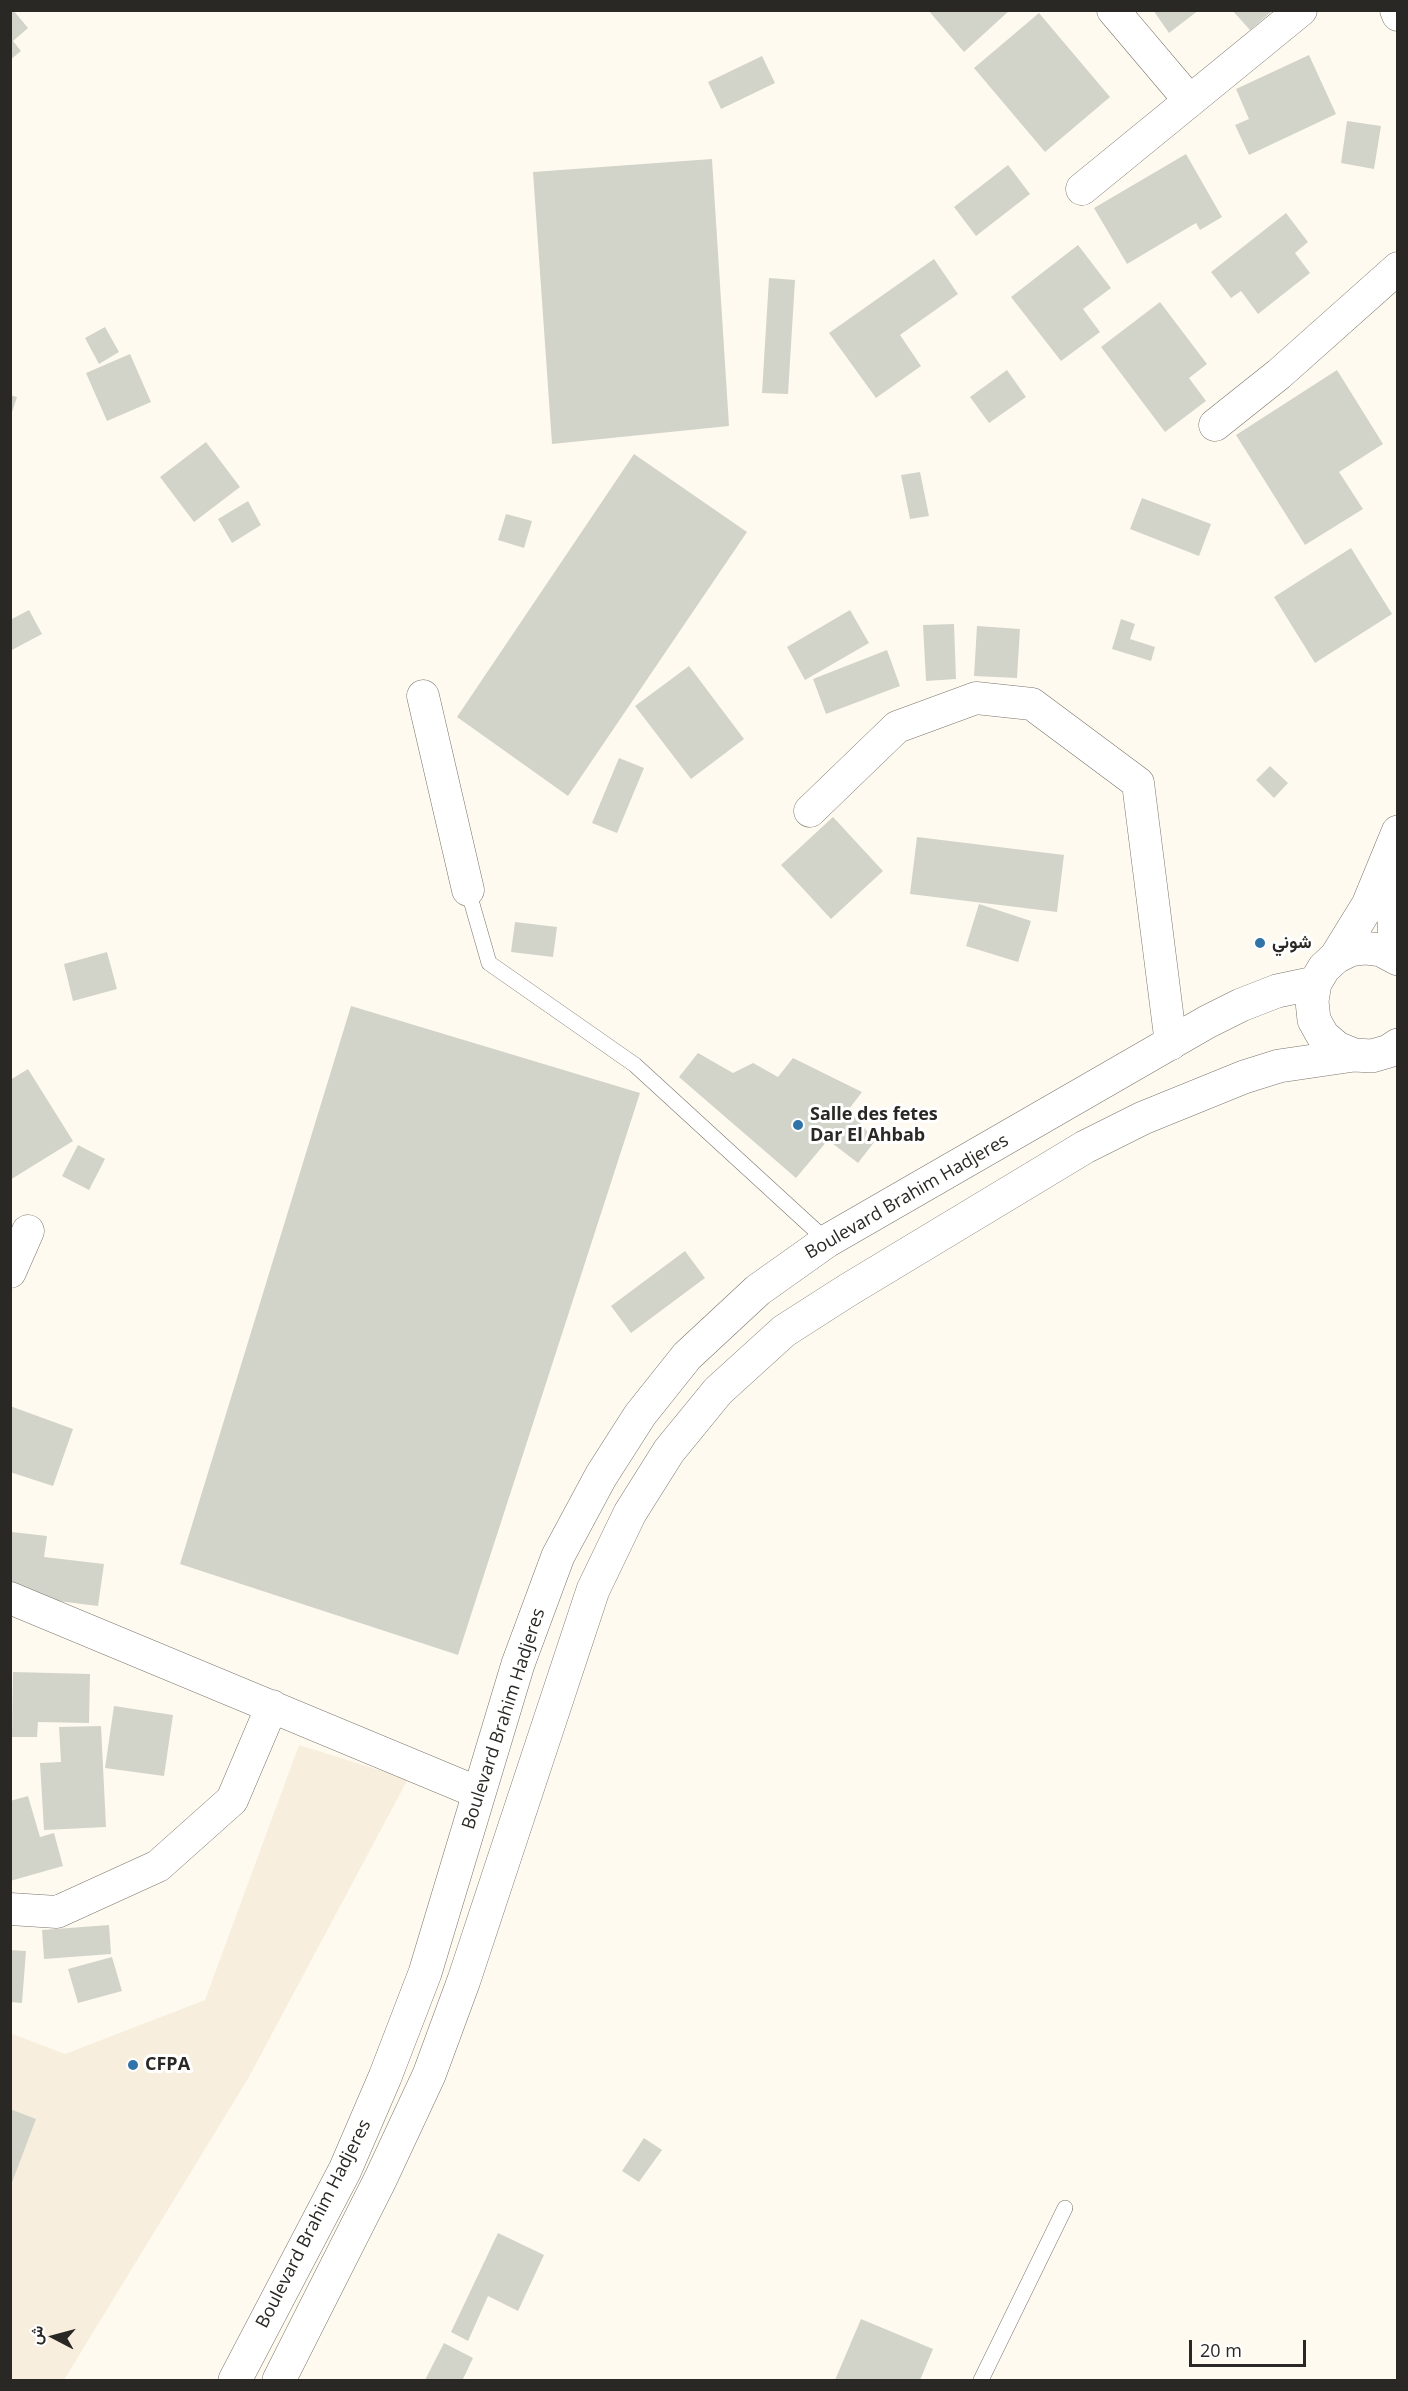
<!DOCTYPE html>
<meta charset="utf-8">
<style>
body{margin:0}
#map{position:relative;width:1408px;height:2391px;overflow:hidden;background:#fffaf0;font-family:"Open Sans",Vazirmatn,sans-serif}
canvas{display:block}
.frame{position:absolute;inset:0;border:12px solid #2a2824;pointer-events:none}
.north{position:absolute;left:24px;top:2307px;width:60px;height:60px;-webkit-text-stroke:4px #fff;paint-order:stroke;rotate:276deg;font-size:16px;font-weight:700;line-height:24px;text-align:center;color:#2a2824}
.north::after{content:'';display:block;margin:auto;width:21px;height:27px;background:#2a2824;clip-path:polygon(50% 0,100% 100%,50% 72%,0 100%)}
.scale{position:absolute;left:1189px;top:2340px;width:117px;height:27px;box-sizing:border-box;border:3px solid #2a2824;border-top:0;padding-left:8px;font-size:18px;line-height:21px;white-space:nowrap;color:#2a2824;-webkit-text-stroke:4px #fff;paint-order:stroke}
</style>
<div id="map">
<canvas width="1408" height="2391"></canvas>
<div class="frame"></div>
<div class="north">ش</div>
<div class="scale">20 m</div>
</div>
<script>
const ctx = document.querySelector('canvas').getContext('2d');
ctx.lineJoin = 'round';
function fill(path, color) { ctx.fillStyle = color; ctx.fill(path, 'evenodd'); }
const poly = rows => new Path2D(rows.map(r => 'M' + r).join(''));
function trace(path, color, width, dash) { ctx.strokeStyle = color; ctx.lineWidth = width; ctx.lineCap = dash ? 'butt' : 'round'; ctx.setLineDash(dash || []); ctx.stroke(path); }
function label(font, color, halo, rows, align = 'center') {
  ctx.font = font + ' "Open Sans",Vazirmatn,sans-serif'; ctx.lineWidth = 6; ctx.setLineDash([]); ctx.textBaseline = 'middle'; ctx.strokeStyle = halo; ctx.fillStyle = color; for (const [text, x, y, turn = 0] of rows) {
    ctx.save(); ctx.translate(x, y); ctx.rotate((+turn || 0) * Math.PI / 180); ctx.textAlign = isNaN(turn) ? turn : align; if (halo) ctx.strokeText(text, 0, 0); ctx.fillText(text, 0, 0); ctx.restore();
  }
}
const built = poly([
 [299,1745,408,1779,249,2077,64,2380,11,2380,10,2033,65,2054,205,2000]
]);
const building = poly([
 [10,10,13,10,28,28,13,41,21,51,10,60],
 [928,10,1010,10,964,52],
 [1153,10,1199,10,1169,33],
 [1232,10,1269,10,1271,12,1250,30],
 [1039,13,1110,97,1045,152,974,68],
 [1309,55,1336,114,1249,155,1235,125,1249,119,1236,89],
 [762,56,775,83,721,109,708,82],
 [1347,121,1381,126,1374,169,1341,163],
 [1186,154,1222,217,1200,230,1196,223,1127,264,1094,208],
 [712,159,729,426,552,444,533,172],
 [1008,165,1030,194,976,236,954,207],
 [1286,213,1308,242,1295,253,1310,273,1258,314,1241,291,1231,298,1211,272],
 [1078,245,1111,288,1083,309,1100,332,1061,361,1011,297],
 [934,259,958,294,900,335,921,366,876,398,829,333],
 [769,278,795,280,788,394,762,393],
 [1160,302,1207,364,1189,378,1206,401,1165,432,1101,347],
 [105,327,119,352,99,364,85,338],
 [130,354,151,402,107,421,86,373],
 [1007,370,1026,397,989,423,970,397],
 [1337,370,1383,444,1339,472,1363,509,1305,545,1236,435],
 [10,395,17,397,11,415,10,415],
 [206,442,240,487,194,522,160,477],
 [634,454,747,532,568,796,457,717],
 [920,472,929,516,910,519,901,475],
 [1142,498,1211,524,1199,556,1130,529],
 [248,501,261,525,232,543,218,519],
 [506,514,532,521,524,548,498,540],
 [1351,548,1392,614,1315,663,1274,597],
 [29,610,42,634,10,651,10,620],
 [850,610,869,643,805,680,787,647],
 [1121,619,1135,624,1130,639,1155,647,1151,661,1112,649],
 [954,624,956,679,926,681,923,625],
 [977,626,1020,629,1017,678,974,676],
 [887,650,900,686,826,714,813,679],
 [689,666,744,739,691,779,635,706],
 [619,758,644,768,617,833,592,823],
 [1270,766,1288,783,1274,798,1256,780],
 [833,817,883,871,831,919,781,865],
 [917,837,1064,855,1057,912,910,894],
 [979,904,1031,921,1018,962,966,946],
 [515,922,557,927,553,957,511,952],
 [107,952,117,989,73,1001,64,964],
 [351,1006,640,1093,458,1655,180,1564],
 [698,1053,733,1073,753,1063,778,1077,793,1058,862,1092,849,1109,875,1141,858,1163,828,1140,796,1178,679,1077],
 [28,1069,73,1141,10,1180,10,1080],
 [78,1145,105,1159,89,1190,62,1176],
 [685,1251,705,1278,631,1333,611,1306],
 [10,1406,73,1429,53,1486,10,1472],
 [12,1532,47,1536,44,1557,104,1564,98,1606,10,1595],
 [13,1672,90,1674,89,1723,38,1722,37,1737,12,1737],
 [114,1706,173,1715,164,1776,105,1768],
 [101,1726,106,1827,44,1830,40,1763,61,1762,59,1727],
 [28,1796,40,1837,54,1833,63,1866,10,1881,10,1801],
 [109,1925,111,1954,44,1959,42,1930],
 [10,1950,26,1951,22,2003,10,2002],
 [112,1957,122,1991,78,2003,68,1969],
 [10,2109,36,2119,11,2185,10,2184],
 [644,2138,662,2150,639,2182,622,2171],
 [498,2233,544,2255,518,2311,488,2296,468,2341,451,2332],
 [861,2319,933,2349,920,2380,835,2380],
 [444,2343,473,2358,463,2379,466,2380,425,2380]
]);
const lane = poly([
 [468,890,489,963,635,1065,827,1241],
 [981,2380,1065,2208]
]);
const street = poly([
 [1113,10,1190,101],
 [1396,10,1398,15],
 [1082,189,1301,10],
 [1215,425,1279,374,1398,268],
 [423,696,468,890],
 [810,811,897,727,976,698,1032,704,1138,783,1171,1044],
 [10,1272,28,1231],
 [10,1598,479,1793],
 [10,1909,57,1912,158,1866,232,1800,272,1706]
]);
const secondary = poly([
 [1395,956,1394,921,1398,890],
 [1336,957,1368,905,1398,832]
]);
const primary = poly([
 [1398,959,1381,950,1365,948,1350,950,1336,957,1324,968,1315,983,1312,1001,1314,1020,1323,1036,1337,1048,1354,1055,1372,1056,1389,1051,1398,1045],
 [235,2380,345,2170,385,2077,425,1973,518,1664,558,1556,601,1476,640,1415,687,1356,758,1290,827,1241,1207,1022,1241,1005,1277,991,1315,983],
 [279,2380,380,2180,429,2075,464,1980,593,1590,630,1513,669,1451,718,1391,784,1331,848,1290,1085,1147,1143,1118,1244,1077,1279,1066,1354,1055]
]);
const markers = [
 [1260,943,6,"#3073a9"],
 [798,1125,6,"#3073a9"],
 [133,2065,6,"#3073a9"]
];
const poiNames = [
 ["شوني",1272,943],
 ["Salle des fetes",810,1115],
 ["Dar El Ahbab",810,1136],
 ["CFPA",145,2065]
];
const streetNames = [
 ["Boulevard Brahim Hadjeres",907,1197,-30],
 ["Boulevard Brahim Hadjeres",504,1719,-72],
 ["Boulevard Brahim Hadjeres",314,2224,-63]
];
fill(built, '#f7eedd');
fill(building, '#d2d4ca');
trace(lane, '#7a756d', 16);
trace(street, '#7a756d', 33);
trace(secondary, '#7a756d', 34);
trace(primary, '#7a756d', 34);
trace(lane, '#fff', 15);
trace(street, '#fff', 32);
trace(secondary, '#fff', 33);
trace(primary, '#fff', 33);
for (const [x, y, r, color] of markers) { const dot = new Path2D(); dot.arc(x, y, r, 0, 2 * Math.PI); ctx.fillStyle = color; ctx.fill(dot); trace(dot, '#fff', 2); }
label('bold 18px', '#2a2824', '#fff', poiNames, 'left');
label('18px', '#2a2824', '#fff', streetNames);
</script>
